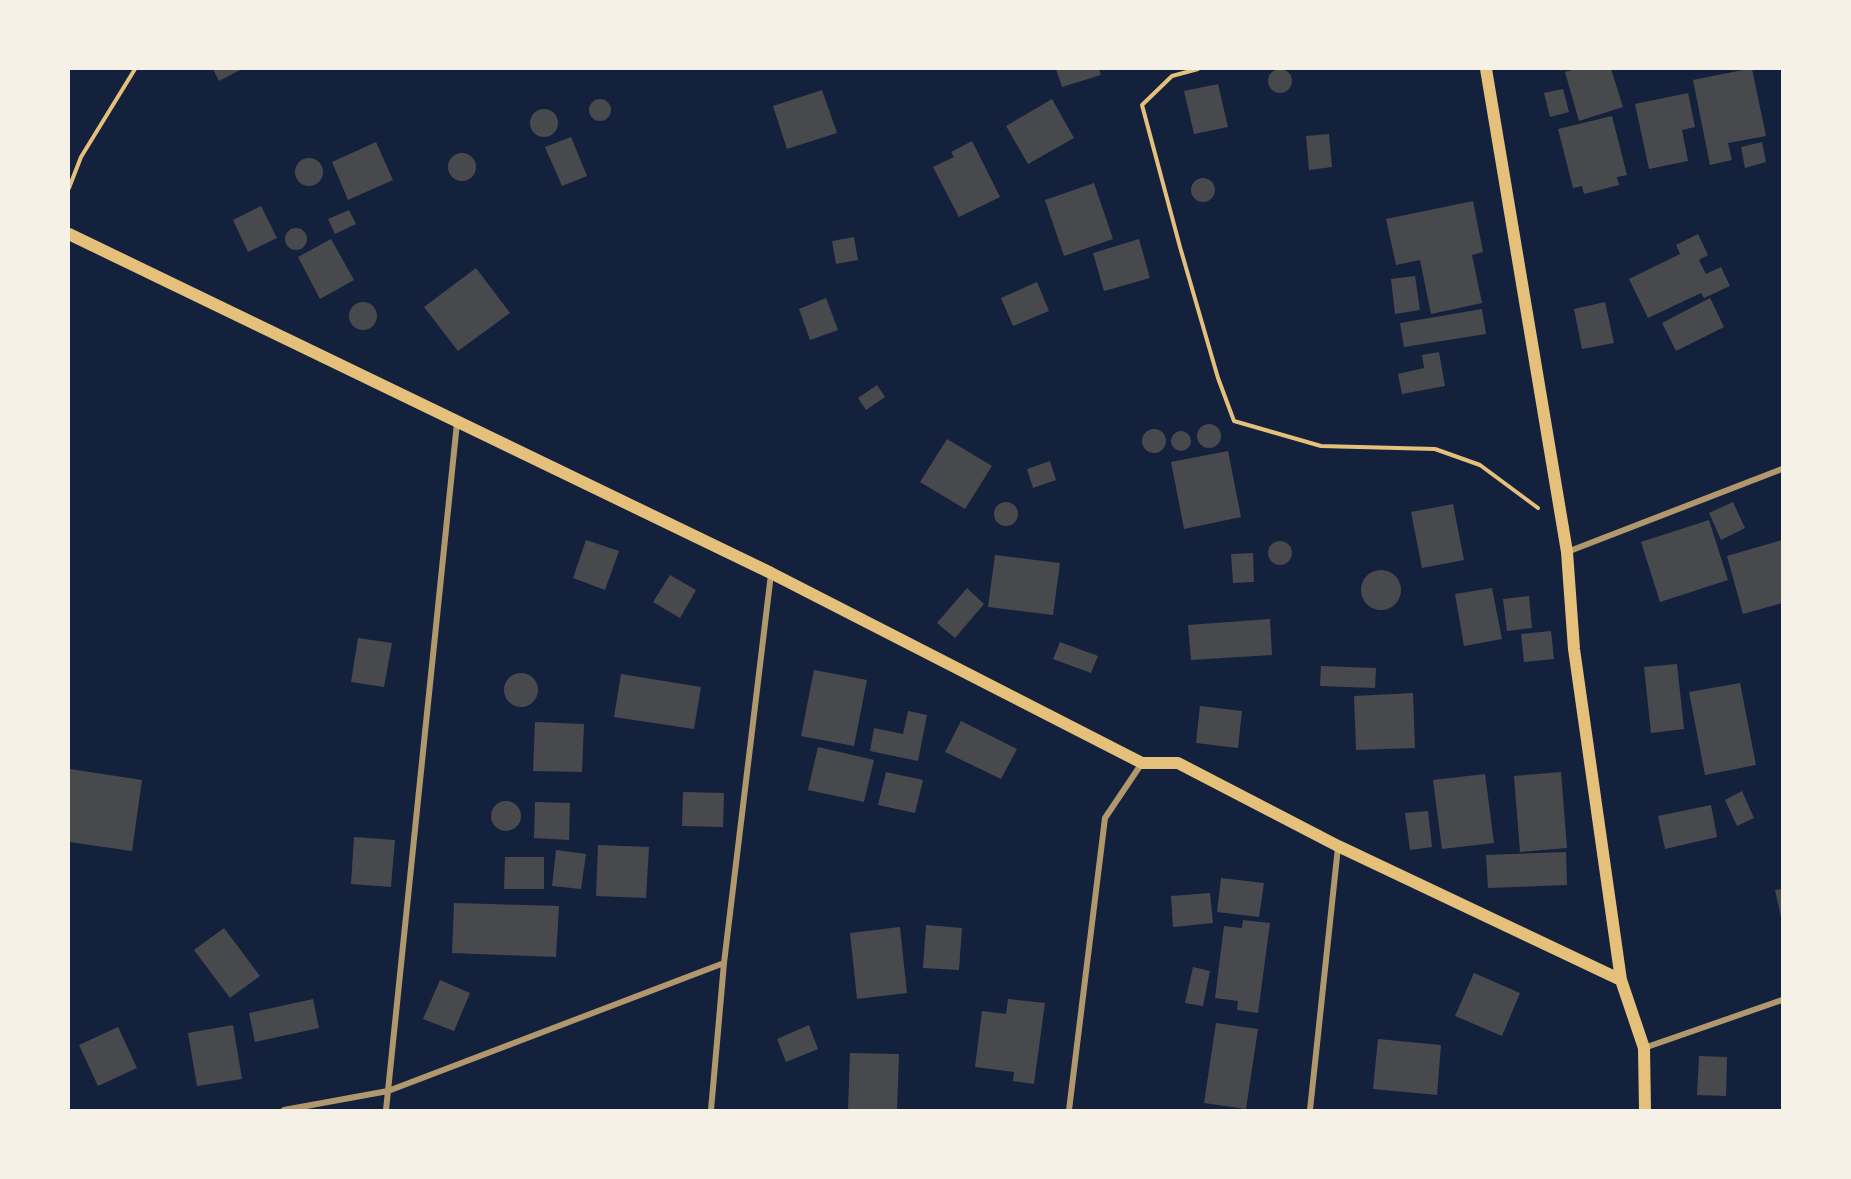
<!DOCTYPE html>
<style>
body{margin:0}
#map{position:relative;width:1851px;height:1179px;overflow:hidden;background:#14213d;font-family:Spectral,serif}
canvas{display:block}
.frame{position:absolute;inset:0;border:70px solid #f6f1e7;pointer-events:none}
</style>
<div id="map">
<canvas width="1851" height="1179"></canvas>
<div class="frame"></div>
</div>
<script>
const ctx = document.querySelector('canvas').getContext('2d');
ctx.lineJoin = 'round';
function fill(path, color) { ctx.fillStyle = color; ctx.fill(path, 'evenodd'); }
const poly = rows => new Path2D(rows.map(r => 'M' + r).join(''));
function trace(path, color, width, dash) { ctx.strokeStyle = color; ctx.lineWidth = width; ctx.lineCap = dash ? 'butt' : 'round'; ctx.setLineDash(dash || []); ctx.stroke(path); }
const building = poly([
 [213,69,242,69,219,81],
 [1056,69,1099,69,1101,75,1062,87],
 [1575,69,1611,69,1623,107,1579,121,1565,72],
 [1748,69,1752,69,1766,136,1728,143,1732,160,1710,165,1693,80],
 '1268 81a12 12 0 1 1 24 0a12 12 0 1 1-24 0Z',
 [1218,84,1228,127,1194,134,1184,91],
 [1563,89,1569,112,1550,117,1544,93],
 [822,90,837,133,787,149,773,106],
 [1688,93,1695,127,1682,130,1688,161,1649,169,1635,104],
 [1052,99,1074,138,1028,164,1006,126],
 '589 110a11 11 0 1 1 22 0a11 11 0 1 1-22 0Z',
 '530 123a14 14 0 1 1 28 0a14 14 0 1 1-28 0Z',
 [1612,116,1627,175,1617,177,1619,185,1584,194,1582,186,1573,188,1558,129],
 [1329,134,1332,167,1309,170,1306,136],
 [571,137,587,176,562,186,545,147],
 [972,141,1000,197,959,217,933,167,954,157,951,152],
 [376,142,393,180,348,200,332,162],
 [1762,142,1766,162,1745,168,1741,147],
 '448 167a14 14 0 1 1 28 0a14 14 0 1 1-28 0Z',
 '295 172a14 14 0 1 1 28 0a14 14 0 1 1-28 0Z',
 '1191 190a12 12 0 1 1 24 0a12 12 0 1 1-24 0Z',
 [1094,183,1113,239,1064,256,1045,200],
 [1473,201,1483,252,1472,255,1482,303,1431,314,1420,260,1396,265,1386,219],
 [261,206,277,238,248,252,233,220],
 [349,210,356,224,335,234,328,219],
 '285 239a11 11 0 1 1 22 0a11 11 0 1 1-22 0Z',
 [1698,234,1708,255,1699,260,1706,274,1721,267,1730,286,1704,298,1701,293,1648,318,1629,279,1680,254,1676,245],
 [854,237,858,260,836,264,832,241],
 [331,239,354,280,320,299,298,257],
 [1139,239,1150,278,1104,291,1093,253],
 [476,268,510,313,458,351,424,307],
 [1415,276,1420,310,1395,314,1391,279],
 [1037,282,1049,311,1013,326,1001,298],
 [826,298,838,330,810,340,799,309],
 [1710,298,1724,327,1676,351,1662,323],
 [1605,302,1614,343,1582,349,1574,309],
 '349 316a14 14 0 1 1 28 0a14 14 0 1 1-28 0Z',
 [1482,309,1486,334,1404,347,1400,323],
 [1439,352,1445,386,1402,394,1398,374,1424,368,1422,355],
 [877,385,885,397,866,410,858,398],
 '1197 436a12 12 0 1 1 24 0a12 12 0 1 1-24 0Z',
 '1142 441a12 12 0 1 1 24 0a12 12 0 1 1-24 0Z',
 '1171 441a10 10 0 1 1 20 0a10 10 0 1 1-20 0Z',
 [947,439,992,466,965,509,920,482],
 [1228,451,1241,517,1184,529,1171,462],
 [1050,461,1056,480,1033,488,1027,469],
 [1733,502,1745,528,1721,540,1709,513],
 '994 514a12 12 0 1 1 24 0a12 12 0 1 1-24 0Z',
 [1453,504,1464,560,1422,568,1411,512],
 [1709,520,1728,580,1660,602,1641,542],
 [586,540,619,551,605,590,573,578],
 [1782,540,1782,603,1743,614,1727,556],
 '1268 553a12 12 0 1 1 24 0a12 12 0 1 1-24 0Z',
 [1253,553,1254,582,1233,583,1231,554],
 [995,555,1060,563,1053,615,988,607],
 '1361 590a20 20 0 1 1 40 0a20 20 0 1 1-40 0Z',
 [670,575,696,590,680,618,653,602],
 [967,588,984,604,955,638,937,623],
 [1492,588,1502,639,1464,646,1455,594],
 [1529,596,1532,628,1507,631,1503,599],
 [1270,619,1272,655,1191,660,1188,625],
 [1551,631,1554,659,1524,662,1521,634],
 [358,638,392,643,384,687,351,682],
 [1060,642,1098,656,1091,673,1053,659],
 [1677,664,1684,729,1651,733,1644,667],
 [1321,666,1376,668,1375,688,1320,686],
 [814,670,867,680,854,746,801,736],
 '504 690a17 17 0 1 1 34 0a17 17 0 1 1-34 0Z',
 [621,674,701,687,694,729,614,717],
 [1740,683,1756,765,1705,775,1689,692],
 [1413,693,1415,748,1356,750,1354,696],
 [1200,706,1242,711,1238,748,1196,743],
 [908,711,927,715,918,761,870,751,874,728,903,734],
 [961,721,1017,749,1001,779,945,752],
 [535,722,584,724,582,772,533,771],
 [818,747,874,760,864,802,808,790],
 [70,769,142,780,132,851,69,842],
 [886,772,923,780,915,813,878,805],
 [1561,772,1567,848,1520,852,1514,776],
 [1485,774,1494,843,1442,849,1433,780],
 [1742,791,1754,818,1737,826,1725,800],
 [683,792,724,793,723,827,682,826],
 '491 816a15 15 0 1 1 30 0a15 15 0 1 1-30 0Z',
 [535,802,570,803,569,840,534,838],
 [1711,805,1717,837,1665,849,1658,816],
 [1428,811,1432,847,1410,850,1405,813],
 [354,837,395,840,391,887,351,884],
 [598,845,649,847,646,898,596,896],
 [556,850,586,854,581,889,552,886],
 [1566,852,1567,885,1488,888,1486,855],
 [505,857,544,857,544,889,504,889],
 [1221,878,1264,883,1259,917,1217,912],
 [1782,889,1782,917,1781,917,1775,890],
 [1210,893,1213,923,1173,927,1171,896],
 [454,903,559,906,556,957,452,953],
 [1243,920,1270,923,1258,1013,1237,1010,1238,1001,1215,998,1224,926,1242,928],
 [926,925,962,928,959,970,923,968],
 [900,927,907,993,857,999,850,933],
 [224,928,260,976,230,998,194,950],
 [1193,967,1210,971,1203,1006,1185,1003],
 [1474,973,1520,993,1502,1036,1455,1016],
 [440,980,470,993,454,1031,423,1019],
 [313,999,319,1028,255,1042,249,1013],
 [1008,999,1045,1003,1034,1084,1013,1081,1014,1072,975,1067,982,1011,1006,1014],
 [1216,1023,1258,1029,1246,1109,1204,1103],
 [233,1025,242,1079,197,1086,188,1033],
 [809,1025,818,1049,786,1062,777,1039],
 [118,1027,137,1068,98,1086,79,1045],
 [1378,1039,1441,1045,1437,1095,1373,1089],
 [850,1053,899,1054,897,1110,848,1110],
 [1699,1056,1727,1057,1726,1096,1697,1095]
]);
const path = poly([
 [1198,69,1172,76,1142,105,1180,247,1218,378,1234,421,1321,446,1435,449,1480,465,1538,508],
 [69,188,81,157,135,69]
]);
const minor = poly([
 [1567,552,1782,469],
 [1644,1048,1782,1000],
 [284,1110,388,1091,724,963],
 [386,1110,457,423],
 [711,1110,724,963,771,574],
 [1069,1110,1105,818,1142,763],
 [1310,1110,1338,847]
]);
const secondary = poly([
 [1486,69,1567,552,1574,649,1621,980,1644,1048,1645,1110],
 [69,234,771,573,1142,763,1178,763,1338,846,1621,980]
]);
fill(building, '#48494c');
trace(path, '#e5c07b', 4);
trace(minor, '#b1986c', 6);
trace(secondary, '#e5c07b', 12);
</script>
